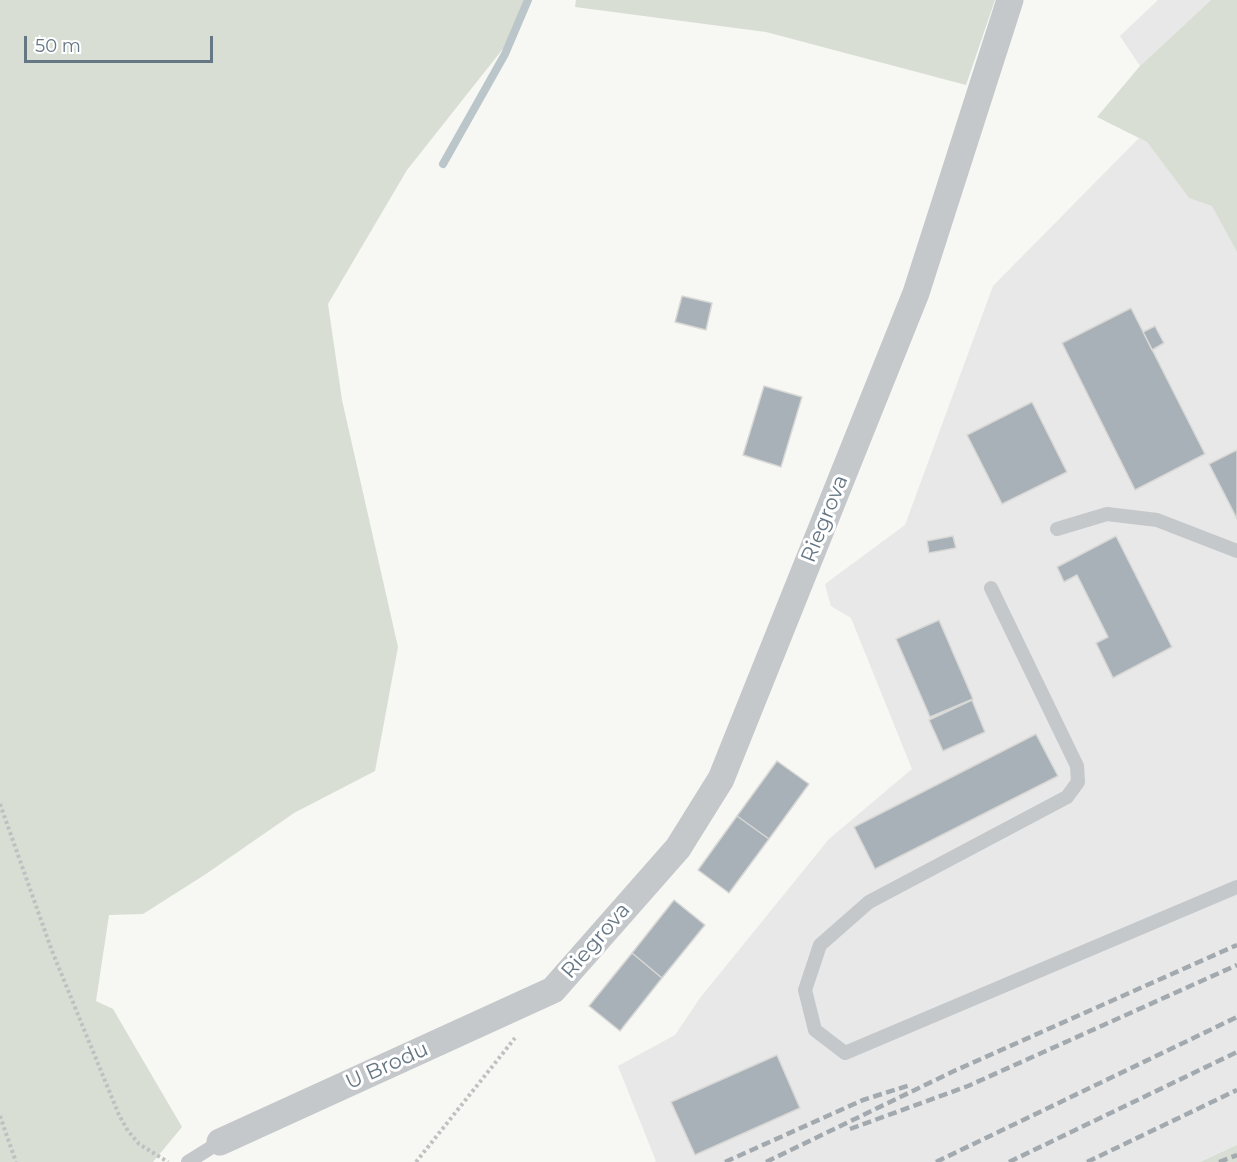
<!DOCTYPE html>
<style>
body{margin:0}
#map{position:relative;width:1237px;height:1162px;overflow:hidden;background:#f7f7f3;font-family:Montserrat,sans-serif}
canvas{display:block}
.scale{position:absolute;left:24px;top:36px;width:189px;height:27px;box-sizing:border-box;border:3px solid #657785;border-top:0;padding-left:8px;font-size:18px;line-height:21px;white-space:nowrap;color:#657785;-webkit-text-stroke:4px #fff;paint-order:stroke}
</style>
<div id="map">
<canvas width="1237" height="1162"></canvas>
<div class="scale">50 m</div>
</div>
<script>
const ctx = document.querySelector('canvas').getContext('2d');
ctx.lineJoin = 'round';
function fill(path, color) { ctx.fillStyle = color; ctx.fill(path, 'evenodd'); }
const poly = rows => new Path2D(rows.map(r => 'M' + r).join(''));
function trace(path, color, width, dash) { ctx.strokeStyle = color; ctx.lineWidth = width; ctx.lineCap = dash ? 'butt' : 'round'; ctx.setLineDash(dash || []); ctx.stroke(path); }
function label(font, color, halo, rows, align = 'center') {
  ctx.font = font + ' Montserrat,sans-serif'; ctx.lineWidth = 6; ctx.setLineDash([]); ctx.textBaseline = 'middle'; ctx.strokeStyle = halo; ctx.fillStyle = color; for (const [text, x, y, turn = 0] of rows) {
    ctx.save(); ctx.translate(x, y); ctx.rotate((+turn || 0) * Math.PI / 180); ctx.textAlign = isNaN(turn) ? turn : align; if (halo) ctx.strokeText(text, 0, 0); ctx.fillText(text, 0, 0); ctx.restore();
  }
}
const built = poly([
 [1158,0,1211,0,1140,66,1120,36],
 [1139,138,1147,142,1189,198,1212,205,1237,252,1237,1145,1200,1162,654,1162,656,1161,618,1066,675,1035,700,998,829,839,912,769,851,618,831,606,825,584,905,525,993,286]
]);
const green = poly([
 [0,0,528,0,517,31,407,170,328,304,342,400,398,647,375,771,294,813,206,874,143,914,109,915,96,1001,113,1009,182,1127,153,1162,0,1162],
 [576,0,995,0,966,85,766,32,575,7],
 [1211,0,1237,0,1237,252,1212,206,1189,198,1147,142,1097,117,1140,66],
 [1237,1145,1237,1162,1200,1162]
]);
const stream = poly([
 [443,164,505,54,528,0]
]);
const building = poly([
 [682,296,712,303,706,330,675,322,682,296],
 [1131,308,1205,454,1135,490,1062,343,1131,308],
 [1155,326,1164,343,1152,350,1143,332,1155,326],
 [764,386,802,397,781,467,743,455,764,386],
 [1032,402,1067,472,1002,504,967,435,1032,402],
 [1237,450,1237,519,1209,464,1237,450],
 [953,536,956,548,929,553,927,541,953,536],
 [1116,536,1172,647,1113,678,1096,643,1108,637,1077,575,1064,582,1057,567,1116,536],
 [939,620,973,699,930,717,896,639,939,620],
 [972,700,985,732,943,751,929,720,972,700],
 [1036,734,1058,776,875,869,854,827,1036,734],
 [777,761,809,784,769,839,737,816,777,761],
 [737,816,769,839,729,893,698,870,737,816],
 [674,900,705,925,662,978,632,953,674,900],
 [632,953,662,978,620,1031,589,1006,632,953],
 [777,1055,800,1108,695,1155,671,1102,777,1055]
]);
const path = poly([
 [0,804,52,951,119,1115,128,1131,139,1144,168,1162],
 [0,1116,16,1162],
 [416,1162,515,1038]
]);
const service = poly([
 [1057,529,1107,514,1157,520,1237,551],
 [991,588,1077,766,1078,782,1067,797,869,902,820,945,805,990,815,1030,845,1053,1237,887],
 [188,1162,220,1142]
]);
const minor = poly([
 [220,1142,553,990,678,848,721,779,916,293,1010,0]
]);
const rail = poly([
 [850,1129,968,1086,1237,965],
 [725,1162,863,1100,910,1085],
 [766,1162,954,1071,1237,945],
 [936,1162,1237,1017],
 [1009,1162,1237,1052],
 [1087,1162,1237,1090],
 [1219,1162,1237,1155]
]);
const streetNames = [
 ["Riegrova",825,519,-68],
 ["Riegrova",596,941,-49],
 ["U Brodu",387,1066,-24]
];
fill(built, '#e7e8e7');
fill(green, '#d8ded4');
trace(stream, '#bac6c9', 8);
fill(building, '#a8b1b7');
trace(building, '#d8d8d6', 1.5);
trace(path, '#bec0c2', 4, [3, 3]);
trace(service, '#c4c8cb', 14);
trace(minor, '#c4c8cb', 27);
trace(rail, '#a2a9af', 4.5, [9, 4.5]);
label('21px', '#657785', '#fff', streetNames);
</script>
